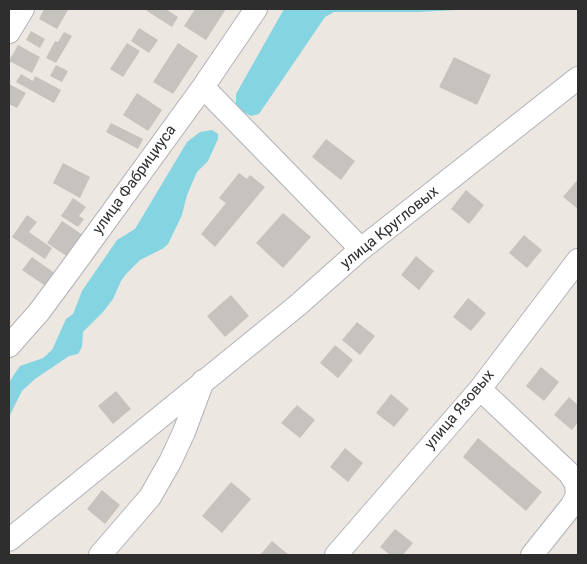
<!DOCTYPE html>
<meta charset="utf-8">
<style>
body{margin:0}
#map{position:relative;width:587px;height:564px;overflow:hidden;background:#ede7e2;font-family:Roboto,sans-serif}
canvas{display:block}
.frame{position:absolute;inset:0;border:10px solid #2e2e2e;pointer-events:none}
</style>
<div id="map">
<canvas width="587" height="564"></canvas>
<div class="frame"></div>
</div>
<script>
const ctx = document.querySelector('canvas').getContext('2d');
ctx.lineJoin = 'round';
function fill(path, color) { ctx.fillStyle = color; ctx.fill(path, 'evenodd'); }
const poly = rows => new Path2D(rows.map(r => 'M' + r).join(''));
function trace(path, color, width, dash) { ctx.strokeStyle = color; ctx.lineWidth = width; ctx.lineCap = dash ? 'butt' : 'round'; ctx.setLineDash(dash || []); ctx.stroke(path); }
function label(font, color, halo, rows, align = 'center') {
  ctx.font = font + ' Roboto,sans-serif'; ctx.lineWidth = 5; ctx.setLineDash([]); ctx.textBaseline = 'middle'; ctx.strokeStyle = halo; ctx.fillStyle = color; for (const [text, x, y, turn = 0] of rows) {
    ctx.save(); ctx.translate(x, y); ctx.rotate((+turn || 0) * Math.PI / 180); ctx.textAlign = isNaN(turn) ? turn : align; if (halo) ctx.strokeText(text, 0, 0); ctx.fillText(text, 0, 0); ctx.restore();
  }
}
const water = poly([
 [284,9,475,9,418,12,334,12,325,17,259,114,251,116,238,109,236,105,236,94],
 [212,130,218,134,218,139,208,161,197,172,187,195,182,215,168,244,162,249,140,260,126,274,121,281,113,299,103,312,83,332,82,347,78,354,69,356,35,379,22,391,9,417,9,383,13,376,20,366,43,358,52,350,66,319,73,314,82,291,117,240,135,229,187,142,200,132]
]);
const building = poly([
 [44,9,68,10,57,29,39,19],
 [148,9,166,9,178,17,172,27,147,11],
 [195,9,226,9,206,40,184,26],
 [139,28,158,40,149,53,131,41],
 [31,31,45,39,40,48,26,40],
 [64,32,72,36,56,63,46,58,55,41,58,42],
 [127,43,140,51,123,77,110,69],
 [178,43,198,56,173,94,153,82],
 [18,45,40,57,32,73,9,61],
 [454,57,491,75,477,105,439,87],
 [56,65,68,71,62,82,50,76],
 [21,74,33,81,35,76,61,90,54,103,16,82],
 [9,84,26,93,17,108,9,104],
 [137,93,162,110,148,131,123,115],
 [111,123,143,139,138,149,106,132],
 [326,139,355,161,341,180,312,157],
 [63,163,90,177,80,198,53,183],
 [239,173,247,179,250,175,265,187,215,247,201,234,226,203,219,198],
 [578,179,578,209,563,197],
 [466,190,484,205,469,224,451,209],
 [73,198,86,207,79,216,84,219,78,227,61,216],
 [283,213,311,237,283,268,256,243],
 [27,215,37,222,29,232,52,248,45,259,12,237],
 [62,221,83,235,68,257,47,243],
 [524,235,542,250,527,268,509,253],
 [416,256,434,271,419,290,401,275],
 [32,257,56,274,47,287,22,270],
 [231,295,249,316,225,337,207,316],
 [468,298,486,313,471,331,453,317],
 [357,322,375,336,360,355,342,340],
 [335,345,353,360,338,378,320,363],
 [541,367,559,382,544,401,526,386],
 [116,391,131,409,113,424,98,406],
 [391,394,409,409,394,427,376,413],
 [569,397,578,405,578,422,572,430,554,415],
 [297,405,315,420,300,438,281,423],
 [478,438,542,492,526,511,463,457],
 [345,448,363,463,348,482,330,467],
 [231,482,251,499,222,533,202,516],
 [102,490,120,505,105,524,87,509],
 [395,529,413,543,403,555,390,555,380,547],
 [272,541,289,555,260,555]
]);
const minor = poly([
 [9,32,23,9],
 [203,87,361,249],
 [9,346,39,312,65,277,203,87,256,9],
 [480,389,570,474,576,484,577,495,572,505,532,555],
 [9,540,298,305,361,249,578,78],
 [100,555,150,497,170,462,184,432,203,381],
 [336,555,480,389,578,260]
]);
const streetNames = [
 ["улица Фабрициуса",135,180,-54],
 ["улица Кругловых",390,228,-39],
 ["улица Язовых",460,410,-50]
];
fill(water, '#84d4e1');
fill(building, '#c6c2bd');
trace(minor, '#afb2b8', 24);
trace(minor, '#fff', 22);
label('15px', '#2e2e2e', '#fff', streetNames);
</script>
